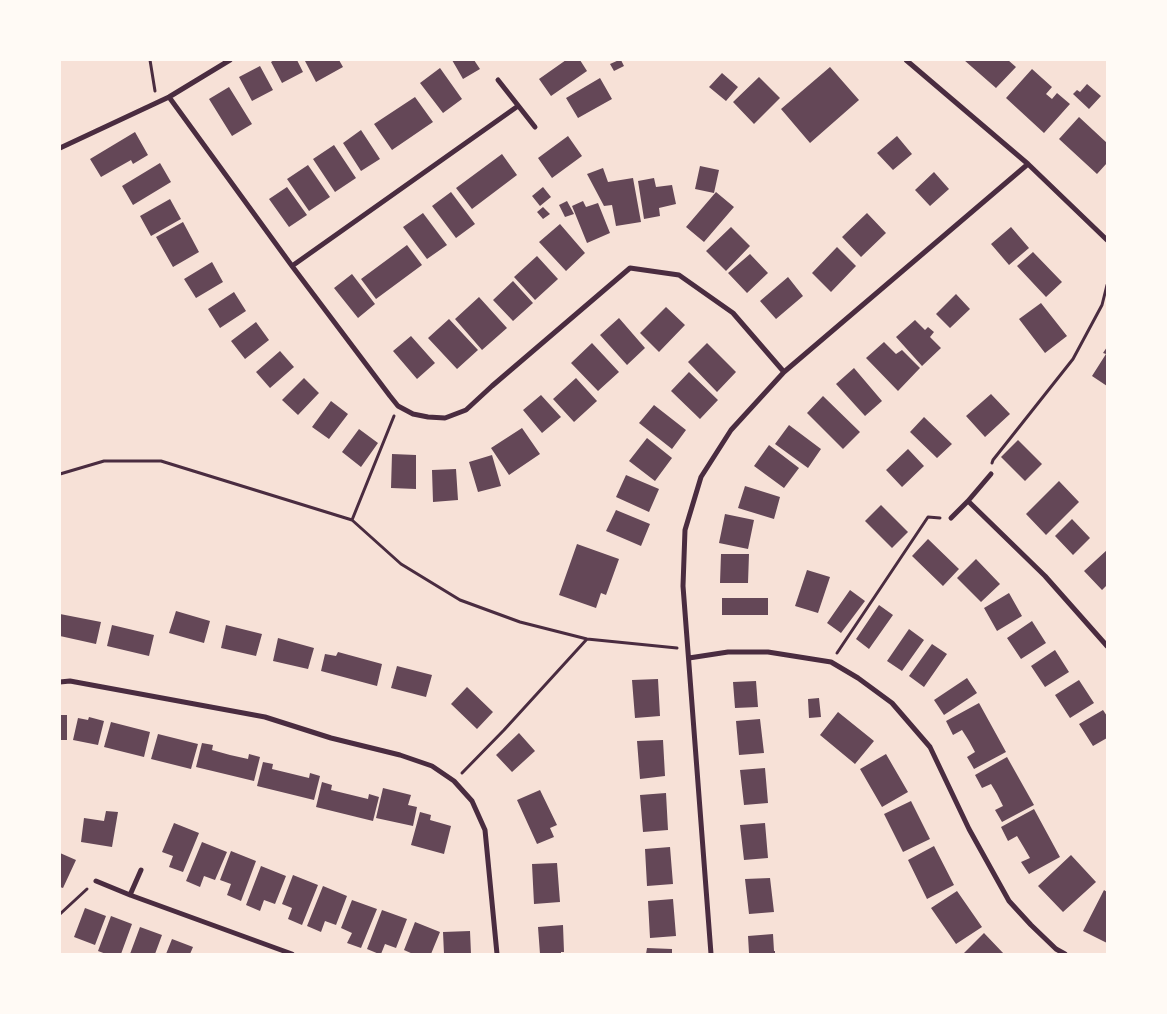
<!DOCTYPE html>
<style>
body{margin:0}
#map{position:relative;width:1167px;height:1014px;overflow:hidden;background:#f7e1d7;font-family:Mulish,sans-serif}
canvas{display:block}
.frame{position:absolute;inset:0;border:61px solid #fffaf5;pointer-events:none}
</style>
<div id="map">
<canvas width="1167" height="1014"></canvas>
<div class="frame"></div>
</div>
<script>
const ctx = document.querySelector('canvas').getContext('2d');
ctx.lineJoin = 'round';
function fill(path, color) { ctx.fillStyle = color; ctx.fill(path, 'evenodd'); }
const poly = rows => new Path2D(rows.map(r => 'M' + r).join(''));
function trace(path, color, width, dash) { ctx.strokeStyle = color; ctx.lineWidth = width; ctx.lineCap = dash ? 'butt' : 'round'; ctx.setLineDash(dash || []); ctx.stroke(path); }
const building = poly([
 [274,60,297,60,303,72,282,83,271,62],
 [307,60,339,60,343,67,316,82,305,61],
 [452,60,474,60,480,69,463,79],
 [566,60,580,60,587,71,551,96,539,79],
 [619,60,621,60,624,66,614,71,610,64],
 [964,60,1008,60,1016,67,996,88],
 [260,66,273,90,252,101,239,77],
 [830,67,859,100,810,143,781,109],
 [440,68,462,99,443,113,420,83],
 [1032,69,1052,87,1046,94,1052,99,1057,93,1070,104,1044,133,1006,98],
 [722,73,738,87,726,101,709,87],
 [759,77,780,98,754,124,733,102],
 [600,78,612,99,578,118,566,98],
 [1087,84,1101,96,1089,109,1073,94,1077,90,1080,92],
 [229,87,252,124,232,136,209,99],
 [415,97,433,122,392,150,374,124],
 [1079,117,1107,143,1107,163,1097,174,1059,139],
 [361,130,380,159,361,171,343,143],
 [135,132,148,155,133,164,131,160,101,177,90,159],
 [568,136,582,156,552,178,538,158],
 [897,136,912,154,893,170,877,153],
 [334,145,356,178,335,192,313,159],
 [502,154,517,175,472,209,456,188],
 [160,163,171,182,133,205,122,186],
 [308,165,330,197,309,211,287,179],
 [700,166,719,170,714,193,695,189],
 [603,168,608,182,633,178,641,222,616,226,612,205,604,206,587,174],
 [934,172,949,189,930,206,915,190],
 [654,178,656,187,672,185,676,204,659,208,660,216,644,219,638,181],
 [287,187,307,215,289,227,269,199],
 [543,187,551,197,540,206,532,196],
 [451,192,475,224,456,238,432,206],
 [716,192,734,207,704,242,686,227],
 [170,199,181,219,151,236,140,216],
 [567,201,574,214,565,217,559,205],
 [583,201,586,207,598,203,610,233,587,243,572,206],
 [543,207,550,214,543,219,537,212],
 [423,213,447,245,427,259,403,227],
 [867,213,886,233,861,257,842,237],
 [183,222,199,252,173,267,156,237],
 [560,224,585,253,566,271,539,242],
 [731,227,750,246,726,271,706,251],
 [1011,227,1029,248,1009,265,991,244],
 [407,245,422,265,376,299,361,279],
 [837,247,856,266,831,292,812,273],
 [1033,252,1062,282,1046,297,1017,266],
 [750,254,768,273,747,293,728,273],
 [537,256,558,279,535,300,514,277],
 [212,262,223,282,196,298,184,279],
 [352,274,375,304,358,318,334,288],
 [788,277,803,296,776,319,760,301],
 [513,281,533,303,513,321,493,300],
 [234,292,246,311,220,328,208,309],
 [956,294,970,309,950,328,936,314],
 [479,297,507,328,482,350,455,319],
 [1041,303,1067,336,1045,353,1019,319],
 [666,307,685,325,659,352,640,333],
 [619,318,645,348,627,365,600,335],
 [449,319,478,350,457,369,428,338],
 [915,320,925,330,928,327,934,332,930,337,941,348,922,366,896,337],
 [256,322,269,340,245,359,231,341],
 [411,336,435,363,417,379,393,351],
 [884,342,896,354,902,350,920,368,898,391,866,358],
 [592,343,619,372,598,391,571,363],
 [707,343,736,372,717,392,688,362],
 [1107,347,1107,386,1092,376,1106,354,1103,353],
 [280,351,294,367,270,388,256,372],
 [854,368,882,401,865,416,836,384],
 [689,372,718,400,700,419,671,391],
 [304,378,319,393,298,415,282,400],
 [576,378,597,401,574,422,553,399],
 [991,394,1010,414,985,437,966,416],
 [541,395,561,417,542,433,523,410],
 [823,396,860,432,843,449,807,413],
 [331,401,348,414,329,439,312,427],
 [654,405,686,430,672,449,639,423],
 [924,417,952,444,937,458,910,432],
 [789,425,821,449,808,468,775,444],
 [522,428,540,454,509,475,491,448],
 [359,429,378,443,361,467,342,452],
 [647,438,672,458,655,481,629,461],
 [1018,440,1042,464,1025,481,1001,457],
 [769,445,799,468,784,488,754,466],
 [908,449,924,466,902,487,886,470],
 [392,454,416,455,416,489,391,488],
 [492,455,501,486,478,492,469,462],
 [456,469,458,500,433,502,432,470],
 [626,475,659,489,649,512,616,497],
 [1059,481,1079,502,1046,535,1026,514],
 [745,486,780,497,774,519,738,508],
 [881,505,908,532,892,548,865,521],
 [616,510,650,524,641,546,606,531],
 [725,514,754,520,748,549,719,543],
 [1072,519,1090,538,1073,555,1055,536],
 [928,539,959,569,943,586,912,556],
 [577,544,619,559,606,595,601,593,596,608,559,595],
 [1107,550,1107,585,1102,590,1084,571],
 [721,554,749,554,748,583,720,583],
 [976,559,1000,584,981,602,957,578],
 [807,570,830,577,818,613,795,606],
 [850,590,865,601,841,633,827,623],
 [1009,593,1022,616,997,631,984,608],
 [722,598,768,598,768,615,722,615],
 [879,605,893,615,869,649,856,639],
 [176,611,210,621,204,643,169,633],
 [60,614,101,622,96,644,60,636],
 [1032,621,1046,643,1021,659,1007,638],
 [112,625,154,635,149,656,107,646],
 [226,625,262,634,256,656,221,648],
 [909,629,924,640,902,671,887,661],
 [278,638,314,648,308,669,273,661],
 [932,644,947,654,924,687,909,676],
 [1055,650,1069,672,1045,687,1031,666],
 [338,652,382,664,377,686,321,671,325,654,336,656],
 [397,666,432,675,426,697,391,688],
 [967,678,977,693,944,715,934,700],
 [658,679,660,716,635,718,632,680],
 [1079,680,1094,703,1070,718,1055,695],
 [756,681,758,707,735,708,733,682],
 [467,687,493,712,477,729,451,704],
 [819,698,821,717,809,718,808,699],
 [979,703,1006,752,974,769,967,757,975,752,969,741,962,730,953,735,946,721],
 [1103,710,1107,716,1107,738,1093,746,1079,724],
 [838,712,874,741,855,764,820,735],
 [60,715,67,715,67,740,60,740],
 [89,717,104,721,98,745,73,740,78,718,88,720],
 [760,719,764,753,739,755,736,721],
 [111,722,150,732,144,757,104,747],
 [519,733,535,751,512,772,496,755],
 [158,734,198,744,191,769,151,759],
 [663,740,665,776,640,779,637,741],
 [202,743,213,745,212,750,230,755,248,759,249,754,260,757,254,781,196,767],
 [886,754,908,792,882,807,860,769],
 [1007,757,1034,805,1002,822,995,810,1003,806,997,794,991,784,982,788,975,775],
 [263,762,273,764,272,769,309,778,310,773,320,776,314,800,257,786],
 [765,768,768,803,744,805,740,770],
 [322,782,332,785,331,790,368,799,369,794,379,797,373,821,316,807],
 [383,788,411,795,408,805,417,807,413,826,376,818],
 [540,790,557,825,550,828,554,837,537,844,517,800],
 [666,793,668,830,643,832,640,795],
 [911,801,930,839,903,852,884,814],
 [1034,809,1060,857,1029,874,1021,862,1030,858,1023,846,1017,836,1008,841,1001,827],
 [106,811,118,812,112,847,81,842,84,818,104,821],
 [420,812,431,815,430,820,451,826,444,854,411,845],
 [174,823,199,833,183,872,169,867,173,856,162,852],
 [765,823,768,858,744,860,740,825],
 [202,842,227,852,215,880,204,876,200,887,186,881],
 [934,846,954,885,927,899,908,860],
 [670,847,673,884,647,886,645,849],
 [231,851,256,861,241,901,227,895,231,884,220,880],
 [60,853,76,860,63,888,60,887],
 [1071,855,1096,882,1063,912,1038,886],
 [557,863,560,902,534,904,532,864],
 [261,866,286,876,275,904,264,900,260,911,246,905],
 [293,875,318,885,302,925,288,919,292,908,282,904],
 [770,878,774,912,749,914,745,879],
 [323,886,347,896,336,925,325,921,321,932,307,926],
 [1104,890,1107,892,1107,943,1083,931],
 [957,891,982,927,956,944,931,908],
 [673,899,676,936,650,938,648,901],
 [352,900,377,909,361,948,347,943,352,933,341,928],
 [85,908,106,916,95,945,74,937],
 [382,910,407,919,396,948,385,944,381,954,379,954,367,949],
 [111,916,132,924,121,954,106,954,98,951],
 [415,922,440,932,431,954,413,954,404,950],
 [563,925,564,952,561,952,561,954,540,954,538,927],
 [140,927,162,935,155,954,130,954],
 [470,931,471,954,444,954,443,932],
 [984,933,1004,954,963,954],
 [773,934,774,951,775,951,775,954,749,953,748,936],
 [172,939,193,947,190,954,166,954],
 [647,948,672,949,672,954,646,954]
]);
const path = poly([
 [150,60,155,91],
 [992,463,993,460,1073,359,1102,305,1107,285],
 [60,474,104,461,161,461,352,520,401,564,460,600,520,622,587,639,677,648],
 [352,520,394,416],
 [837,653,928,517,940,518],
 [462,773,504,730,587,639],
 [60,914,87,889]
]);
const minor = poly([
 [906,60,1028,164,1107,240],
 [498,80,535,127],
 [169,97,292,266,390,396,398,406,413,414,428,417,445,418,466,410,492,386,630,268,679,275,733,313,784,372],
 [60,148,169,97,230,60],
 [292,266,518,106],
 [968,501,1045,576,1107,646],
 [951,518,968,501,991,474],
 [689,658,728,652,768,652,831,662,858,678,892,703,930,747,969,829,1009,901,1031,925,1056,949,1065,954],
 [60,682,70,681,265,717,331,738,400,755,432,766,454,781,472,801,485,830,497,954],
 [96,881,130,895,292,954],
 [130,895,141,870],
 [711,954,683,586,685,530,701,477,731,430,784,372,1028,164]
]);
fill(building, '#644757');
trace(path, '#4a2c40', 3);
trace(minor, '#4a2c40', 5);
</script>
